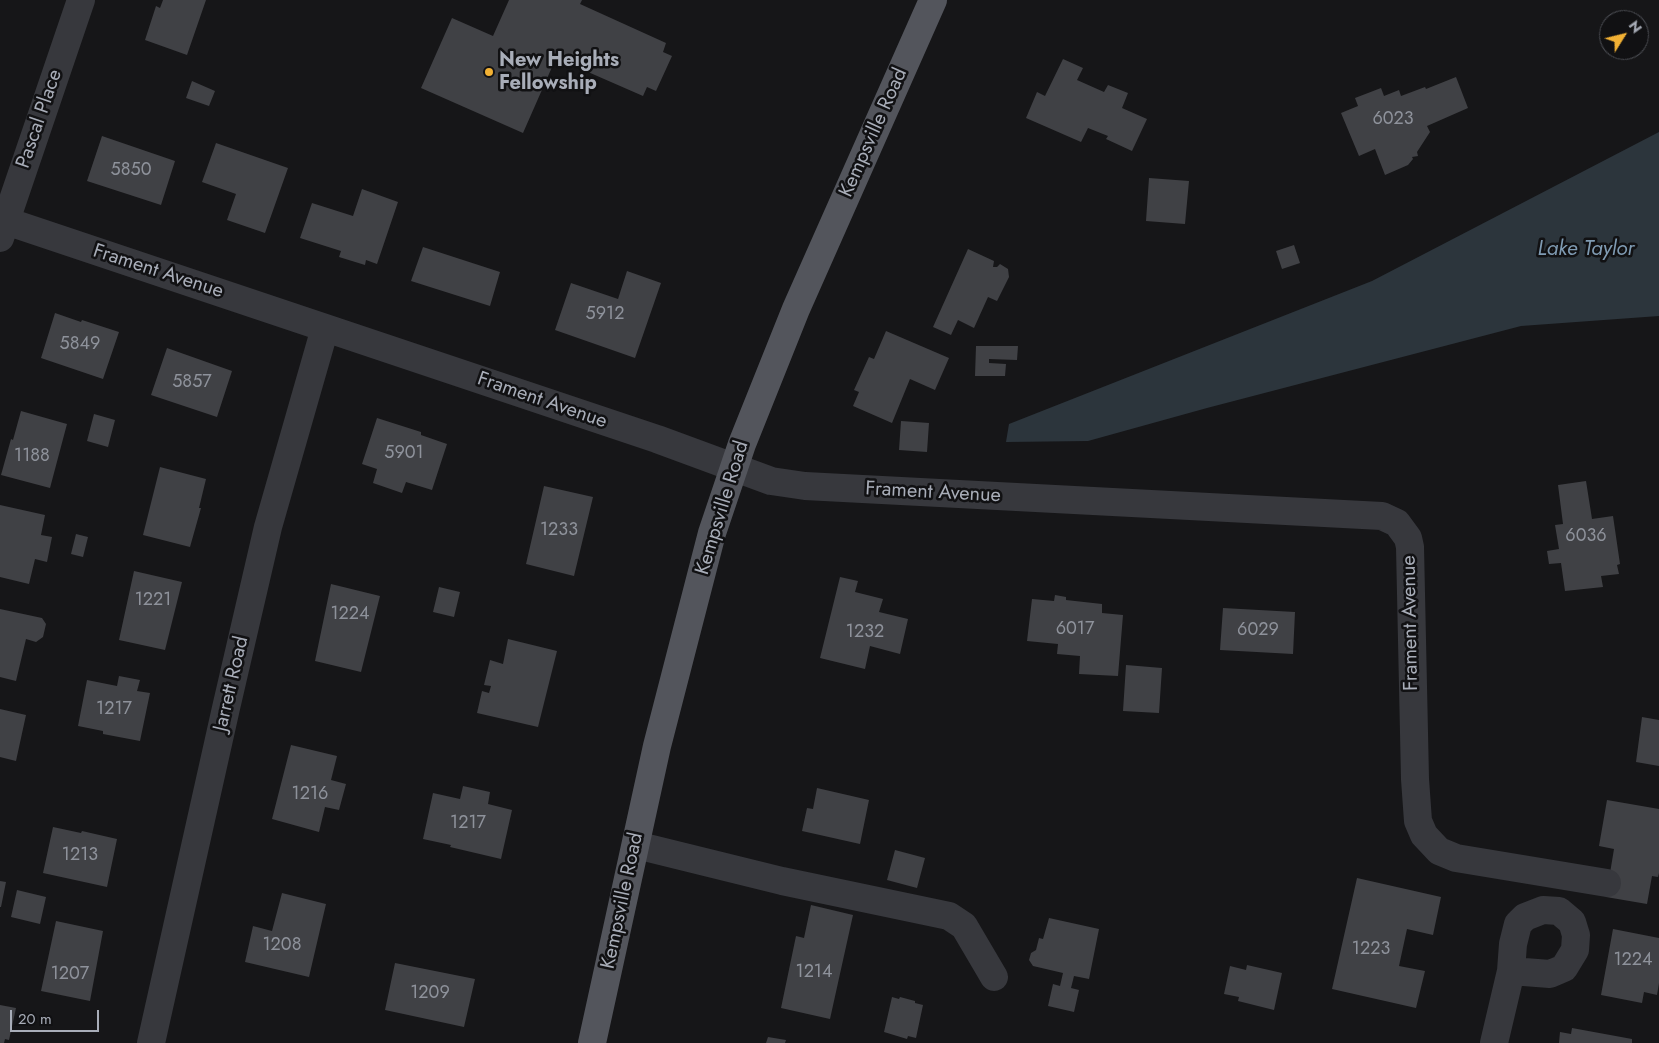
<!DOCTYPE html>
<style>
body{margin:0}
#map{position:relative;width:1659px;height:1043px;overflow:hidden;background:#161618;font-family:Jost,sans-serif}
canvas{display:block}
.north{position:absolute;left:1599px;top:10px;width:50px;height:50px;box-sizing:border-box;background:#111113;border:1px solid #4d4f55;border-radius:50%;rotate:54deg;font-size:14px;font-weight:700;line-height:20px;text-align:center;color:#a8adb8}
.north::after{content:'';display:block;margin:auto;width:18px;height:22px;background:#f2b134;clip-path:polygon(50% 0,100% 100%,50% 72%,0 100%)}
.scale{position:absolute;left:10px;top:1010px;width:89px;height:22px;box-sizing:border-box;border:2px solid #a8adb8;border-top:0;padding-left:6px;font-size:15px;line-height:18px;white-space:nowrap;color:#a8adb8;-webkit-text-stroke:4px #111113;paint-order:stroke}
</style>
<div id="map">
<canvas width="1659" height="1043"></canvas>
<div class="north">N</div>
<div class="scale">20 m</div>
</div>
<script>
const ctx = document.querySelector('canvas').getContext('2d');
ctx.lineJoin = 'round';
function fill(path, color) { ctx.fillStyle = color; ctx.fill(path, 'evenodd'); }
const poly = rows => new Path2D(rows.map(r => 'M' + r).join(''));
function trace(path, color, width, dash) { ctx.strokeStyle = color; ctx.lineWidth = width; ctx.lineCap = dash ? 'butt' : 'round'; ctx.setLineDash(dash || []); ctx.stroke(path); }
function label(font, color, halo, rows, align = 'center') {
  ctx.font = font + ' Jost,sans-serif'; ctx.lineWidth = 5; ctx.setLineDash([]); ctx.textBaseline = 'middle'; ctx.strokeStyle = halo; ctx.fillStyle = color; for (const [text, x, y, turn = 0] of rows) {
    ctx.save(); ctx.translate(x, y); ctx.rotate((+turn || 0) * Math.PI / 180); ctx.textAlign = isNaN(turn) ? turn : align; if (halo) ctx.strokeText(text, 0, 0); ctx.fillText(text, 0, 0); ctx.restore();
  }
}
const water = poly([
 [1659,132,1659,316,1521,326,1207,408,1088,441,1006,442,1009,424,1372,281]
]);
const building = poly([
 [163,0,206,0,187,55,145,40,156,6,160,8],
 [509,0,582,0,580,4,666,43,663,52,672,56,656,91,647,87,643,96,556,58,523,133,421,88,452,18,493,36],
 [1063,59,1083,68,1077,80,1104,92,1108,85,1128,93,1122,108,1147,119,1132,151,1106,139,1108,136,1088,128,1081,142,1026,118,1037,92,1045,96],
 [1456,77,1468,108,1427,126,1430,132,1417,152,1418,156,1412,157,1413,159,1408,165,1385,175,1375,149,1359,156,1341,113,1358,106,1355,98,1381,88,1384,96,1399,90,1401,96,1425,87,1426,89],
 [192,81,215,91,209,106,186,98],
 [102,136,175,161,161,205,87,181],
 [216,143,288,168,265,233,227,220,236,194,202,182],
 [1149,178,1189,181,1185,224,1146,221],
 [362,189,398,202,377,264,366,260,365,265,339,257,341,251,300,238,312,203,353,216],
 [1294,245,1300,263,1282,269,1276,251],
 [423,247,500,272,490,306,411,281],
 [968,249,994,261,993,267,997,267,1000,264,1008,269,1009,277,997,301,988,297,974,328,958,320,951,335,933,327],
 [627,271,661,283,635,358,555,330,571,283,618,299],
 [55,313,81,322,82,320,119,332,103,379,41,358],
 [886,331,949,358,935,390,910,379,892,423,853,406,859,392,854,390,869,357,874,359],
 [976,346,1018,346,1017,360,989,359,989,363,1006,364,1005,376,975,376],
 [167,348,232,371,217,417,151,395],
 [21,411,67,424,50,488,1,475,11,439,13,440],
 [94,414,115,420,108,447,87,441],
 [377,418,421,432,421,435,447,444,432,490,406,482,402,493,373,483,377,469,362,464],
 [901,421,929,423,927,452,899,450],
 [160,467,206,479,199,508,201,508,190,547,143,535],
 [1586,481,1592,519,1613,516,1620,564,1617,565,1619,574,1601,576,1603,587,1565,591,1561,563,1549,564,1547,551,1559,549,1555,525,1563,524,1558,485],
 [544,486,593,497,574,576,526,564],
 [0,505,45,515,41,535,52,537,47,562,35,559,29,584,0,577],
 [76,534,88,537,83,557,71,554],
 [134,571,182,582,165,650,119,640],
 [840,577,858,581,855,592,883,599,879,612,908,619,900,654,870,646,865,669,820,658],
 [331,584,380,596,361,672,315,661],
 [439,587,460,592,454,617,433,612],
 [1055,595,1066,597,1066,600,1102,604,1102,613,1123,615,1118,676,1079,674,1080,656,1057,654,1058,644,1027,641,1032,599,1054,601],
 [1223,608,1295,612,1293,654,1220,650],
 [0,609,42,618,46,624,43,637,36,642,26,639,16,681,0,677],
 [508,639,557,651,538,727,477,713,482,691,489,693,491,686,484,685,490,660,503,664],
 [1126,665,1162,668,1159,713,1123,711],
 [119,676,140,680,137,691,150,693,140,741,103,734,103,731,78,726,87,680,117,686],
 [0,709,26,715,16,761,0,757],
 [1642,717,1659,720,1659,766,1636,762],
 [291,745,337,756,331,780,346,784,339,810,325,807,319,832,272,819],
 [463,786,490,792,488,804,512,810,501,859,450,847,451,845,423,839,433,793,460,799],
 [817,788,869,800,860,844,802,831,807,808,813,809],
 [1607,800,1659,809,1659,873,1658,877,1652,876,1647,904,1606,897,1614,849,1599,846],
 [53,827,81,833,82,831,117,839,107,887,43,873],
 [895,850,925,858,917,888,887,880],
 [1357,878,1441,897,1433,935,1407,929,1399,966,1425,971,1416,1008,1332,989],
 [0,881,6,882,1,907,0,907],
 [17,890,46,897,40,924,11,917],
 [282,893,326,904,309,977,245,962,253,926,272,931],
 [811,905,853,915,830,1019,781,1008,796,936,804,938],
 [1049,918,1099,929,1089,979,1074,976,1071,988,1079,990,1074,1012,1048,1006,1053,984,1060,986,1063,973,1033,966,1029,960,1031,953,1036,950,1039,938,1043,939],
 [56,921,103,931,90,1001,41,991],
 [1613,929,1659,938,1659,983,1657,995,1644,992,1642,1003,1601,995],
 [395,963,475,979,464,1027,385,1010],
 [1247,965,1282,973,1274,1010,1238,1001,1239,997,1224,994,1230,966,1246,970],
 [892,997,899,999,900,997,915,1001,915,1003,923,1005,916,1038,908,1036,907,1039,884,1032],
 [0,1005,16,1008,9,1040,5,1039,4,1043,0,1043],
 [1572,1028,1632,1039,1632,1043,1559,1043,1560,1032,1571,1034],
 [768,1037,786,1040,785,1043,766,1043]
]);
const minor = poly([
 [0,219,657,439,771,481,805,486,1382,516,1397,523,1408,538,1410,547,1415,779,1418,821,1424,835,1439,851,1456,858,1607,883],
 [0,238,81,0],
 [636,845,782,881,949,916,964,926,994,977],
 [151,1043,226,708,268,527,325,328],
 [1494,1043,1511,971,1513,944,1518,924,1525,917,1543,910,1559,911,1572,922,1576,935,1575,950,1564,968,1550,974,1511,971]
]);
const major = poly([
 [592,1043,657,746,712,533,742,444,796,309,933,0]
]);
const markers = [
 [489,72,5,"#f2b134"]
];
const numberNames = [
 ["6023",1393,120],
 ["5850",131,171],
 ["5912",605,315],
 ["5849",80,345],
 ["5857",192,383],
 ["5901",404,454],
 ["1188",32,457],
 ["1233",559,531],
 ["6036",1586,537],
 ["1221",153,601],
 ["1224",350,615],
 ["6017",1075,630],
 ["6029",1258,631],
 ["1232",865,633],
 ["1217",114,710],
 ["1216",310,795],
 ["1217",468,824],
 ["1213",80,856],
 ["1208",282,946],
 ["1223",1371,950],
 ["1224",1633,961],
 ["1214",814,973],
 ["1207",70,975],
 ["1209",430,994]
];
const poiNames = [
 ["New Heights",499,61],
 ["Fellowship",499,84]
];
const streetNames = [
 ["Pascal Place",40,119,-71],
 ["Kempsville Road",874,133,-66],
 ["Frament Avenue",158,272,18],
 ["Frament Avenue",542,401,19],
 ["Frament Avenue",933,493,3],
 ["Kempsville Road",723,508,-73],
 ["Frament Avenue",1411,623,-91],
 ["Jarrett Road",232,684,-77],
 ["Kempsville Road",623,901,-78]
];
const waterNames = [
 ["Lake Taylor",1586,250]
];
fill(water, '#2c353c');
fill(building, '#404145');
trace(minor, '#37383d', 28);
trace(major, '#53555c', 28);
for (const [x, y, r, color] of markers) { const dot = new Path2D(); dot.arc(x, y, r, 0, 2 * Math.PI); ctx.fillStyle = color; ctx.fill(dot); trace(dot, '#111113', 2); }
label('18px', '#8e929b', null, numberNames);
label('bold 20px', '#a8adb8', '#111113', poiNames, 'left');
label('20px', '#a8adb8', '#111113', streetNames);
label('italic 21px', '#7f9bb3', '#111113', waterNames);
</script>
